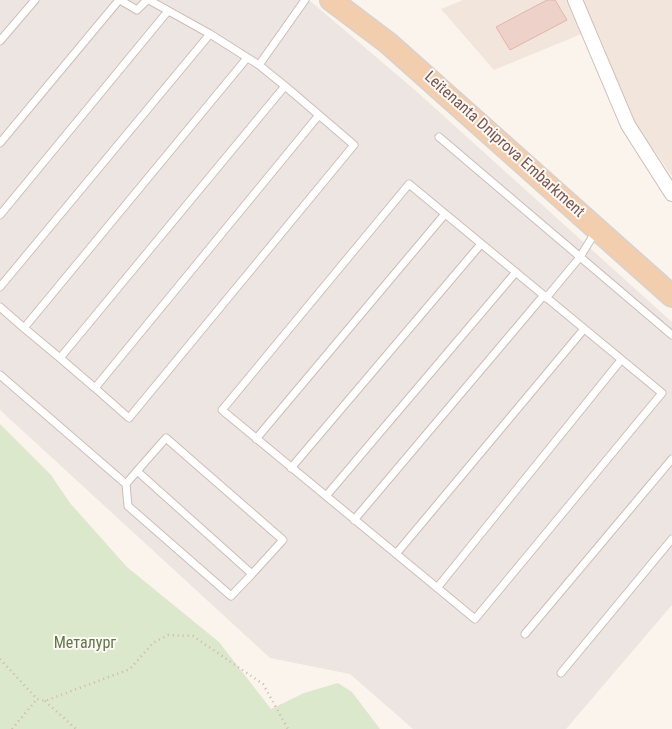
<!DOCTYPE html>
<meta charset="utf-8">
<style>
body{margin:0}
canvas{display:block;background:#fbf4ed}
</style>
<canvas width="672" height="729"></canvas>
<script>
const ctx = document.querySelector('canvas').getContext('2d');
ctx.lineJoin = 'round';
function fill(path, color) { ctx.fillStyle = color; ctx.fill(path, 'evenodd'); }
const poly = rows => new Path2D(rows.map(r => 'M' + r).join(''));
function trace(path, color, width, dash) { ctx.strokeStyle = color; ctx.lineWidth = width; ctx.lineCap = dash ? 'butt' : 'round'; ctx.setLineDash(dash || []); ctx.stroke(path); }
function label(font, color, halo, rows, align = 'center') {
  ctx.font = font + ' "Roboto Condensed",sans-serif'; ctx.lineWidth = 4; ctx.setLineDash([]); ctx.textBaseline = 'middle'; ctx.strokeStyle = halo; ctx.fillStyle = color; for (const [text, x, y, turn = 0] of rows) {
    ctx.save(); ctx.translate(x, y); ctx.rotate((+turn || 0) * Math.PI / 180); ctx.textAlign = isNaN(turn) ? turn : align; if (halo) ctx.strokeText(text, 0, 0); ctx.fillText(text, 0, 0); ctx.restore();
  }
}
const residential = poly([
 [463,0,672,0,672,176,634,122,596,28,494,70,441,9]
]);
const industrial = poly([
 [0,0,309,0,416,91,672,322,672,605,566,729,413,729,350,674,270,658,0,410]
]);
const green = poly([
 [0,424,51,475,70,503,127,567,219,642,271,709,304,693,338,683,352,692,380,729,0,729]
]);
const building = poly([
 [547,0,555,0,567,20,510,50,496,27,547,0]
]);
const path = poly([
 [0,659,37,699,45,701,130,669,153,643,168,635,193,636,263,684,288,729],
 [45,701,76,729],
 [12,729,37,699]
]);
const service = poly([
 [120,0,137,10,147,0],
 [149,0,210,34,259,65,305,0],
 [0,41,35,0],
 [439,137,672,335],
 [0,143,119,0],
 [409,184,662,393,475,619,222,410,409,184],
 [0,215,168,11],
 [0,287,210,34],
 [546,298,580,257,596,231],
 [0,307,24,328,247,58],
 [24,328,60,358,285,86,259,65],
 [60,358,95,388,319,115,285,86],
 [0,375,126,484,128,506,231,596,252,574,283,540,166,438,137,471,252,574],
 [95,388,129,418,354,145,319,115],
 [256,439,445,214],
 [291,468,481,244],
 [126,484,137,471],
 [326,496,516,272],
 [354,520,544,295],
 [396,554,584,329],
 [437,588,621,360],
 [525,634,672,459],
 [561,673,672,539]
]);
const minor = poly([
 [575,0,628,125,672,194]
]);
const primary = poly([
 [331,0,388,43,672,296]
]);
const streetNames = [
 ["Leitenanta Dniprova Embarkment",504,145,42]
];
const parkNames = [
 ["Металург",85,644]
];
fill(residential, '#f2e5dc');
fill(industrial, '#ece5e2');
fill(green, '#dce8cc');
fill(building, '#eed1c8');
trace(building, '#dfb6aa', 1);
trace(service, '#cfbdb6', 9);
trace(minor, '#cfbdb6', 16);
trace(primary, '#d8d1cf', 24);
trace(path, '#d3b4aa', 2.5, [1, 4]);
trace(service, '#fff', 7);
trace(minor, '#fff', 14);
trace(primary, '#f2ceae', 21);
label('16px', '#755952', '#fef8f4', streetNames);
label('16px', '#5f794b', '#fef8f4', parkNames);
</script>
